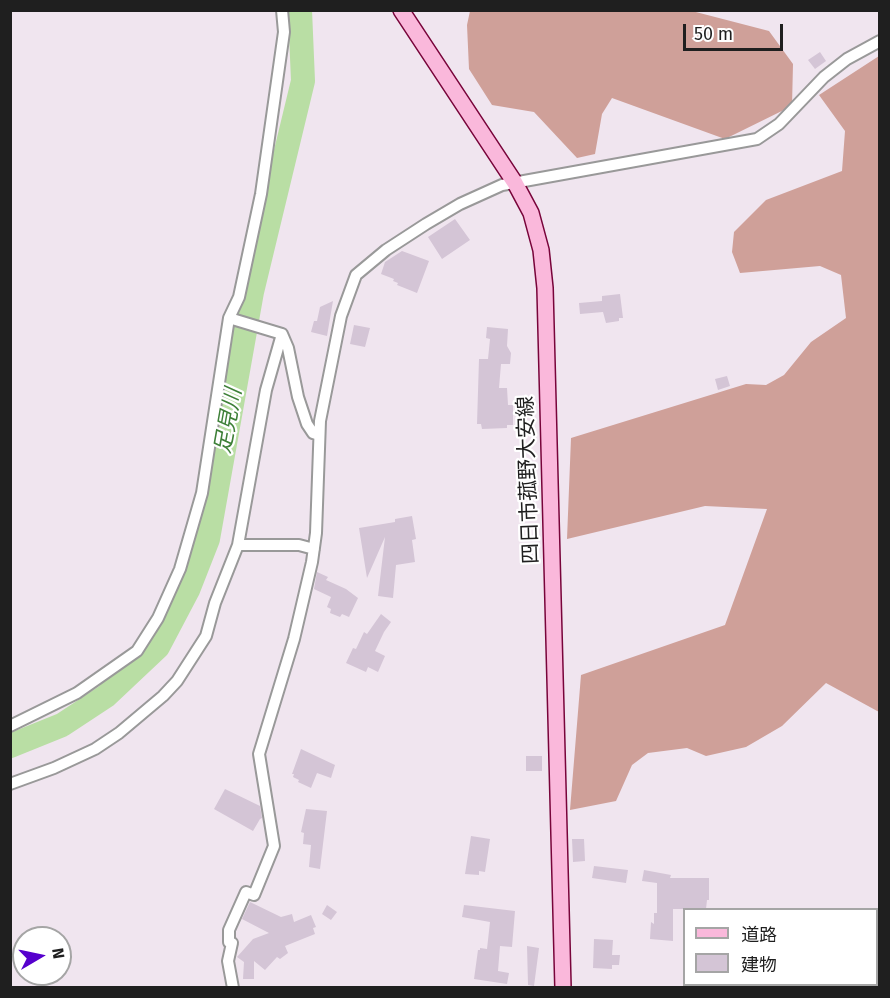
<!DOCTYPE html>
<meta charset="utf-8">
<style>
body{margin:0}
#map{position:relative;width:890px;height:998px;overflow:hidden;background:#f0e5ef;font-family:"Fira Sans","Noto Sans JP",sans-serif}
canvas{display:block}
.frame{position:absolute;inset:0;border:12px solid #1f1f1f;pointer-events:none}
.legend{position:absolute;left:683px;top:908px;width:195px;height:78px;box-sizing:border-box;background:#fff;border:2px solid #a5a5a5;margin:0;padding:8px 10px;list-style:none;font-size:18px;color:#1f1f1f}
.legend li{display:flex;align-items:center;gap:12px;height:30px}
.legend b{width:30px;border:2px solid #a5a5a5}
.north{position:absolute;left:12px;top:926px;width:60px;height:60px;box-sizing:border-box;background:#fff;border:2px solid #a5a5a5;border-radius:50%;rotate:81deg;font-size:16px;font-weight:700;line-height:24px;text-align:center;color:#1f1f1f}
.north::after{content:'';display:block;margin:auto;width:21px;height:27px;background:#5600cd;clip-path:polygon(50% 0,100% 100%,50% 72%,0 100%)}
.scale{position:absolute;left:683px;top:24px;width:100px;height:27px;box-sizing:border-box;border:3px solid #1f1f1f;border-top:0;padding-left:8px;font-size:18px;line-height:21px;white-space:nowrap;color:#1f1f1f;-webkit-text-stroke:4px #fff;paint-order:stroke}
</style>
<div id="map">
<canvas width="890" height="998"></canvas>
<div class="frame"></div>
<ul class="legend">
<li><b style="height:8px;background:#fab8db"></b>道路</li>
<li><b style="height:16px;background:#d4c5d6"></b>建物</li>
</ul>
<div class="north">N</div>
<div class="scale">50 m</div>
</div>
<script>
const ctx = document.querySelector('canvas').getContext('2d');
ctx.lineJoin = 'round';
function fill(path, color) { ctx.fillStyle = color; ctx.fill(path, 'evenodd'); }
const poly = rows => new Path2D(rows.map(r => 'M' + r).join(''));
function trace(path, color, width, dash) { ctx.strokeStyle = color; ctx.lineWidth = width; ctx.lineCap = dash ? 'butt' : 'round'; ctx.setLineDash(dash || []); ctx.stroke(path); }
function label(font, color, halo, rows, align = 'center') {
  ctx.font = font + ' "Fira Sans","Noto Sans JP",sans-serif'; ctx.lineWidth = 4.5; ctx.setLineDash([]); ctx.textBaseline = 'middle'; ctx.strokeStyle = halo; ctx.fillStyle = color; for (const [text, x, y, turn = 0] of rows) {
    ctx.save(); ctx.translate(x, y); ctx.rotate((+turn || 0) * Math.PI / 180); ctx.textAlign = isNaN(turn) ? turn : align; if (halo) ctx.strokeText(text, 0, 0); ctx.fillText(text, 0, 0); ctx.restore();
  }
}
const forest = poly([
 [470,11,692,11,769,31,793,64,792,106,725,139,612,98,602,114,595,154,577,158,534,112,492,105,469,69,467,25],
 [879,56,879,712,826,683,782,726,746,747,706,756,687,748,648,753,632,765,616,801,570,810,581,675,725,625,767,509,705,506,567,539,571,438,746,384,766,385,784,375,811,342,846,318,841,275,820,266,740,273,732,252,734,232,766,200,842,171,845,131,819,95]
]);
const river = poly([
 [10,746,62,725,106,696,158,647,188,590,208,539,252,292,303,81,300,10]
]);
const building = poly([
 [820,52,826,61,815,69,808,60],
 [455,219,470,240,442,259,428,237],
 [402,251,429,261,417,293,397,285,398,283,393,281,394,279,381,274,385,262],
 [620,294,623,318,619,318,619,321,606,323,603,312,580,314,579,303,602,301,602,296],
 [333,301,327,336,311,332,314,321,317,321,320,307],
 [354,325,370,328,365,347,350,344],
 [487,327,508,329,507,346,511,353,510,364,501,364,499,388,507,388,508,405,513,405,513,425,507,425,507,428,482,429,481,424,477,424,479,359,488,359,490,339,486,338],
 [727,376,730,386,718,390,715,379],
 [412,516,416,539,412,540,415,562,396,565,393,598,378,596,385,537,367,578,359,528,395,522,395,519],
 [317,572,328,577,326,580,346,589,358,598,349,617,342,614,340,617,330,613,331,609,327,607,331,597,314,589],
 [381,614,391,622,384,632,375,651,385,656,378,672,368,667,366,672,346,663,353,648,356,649,364,632,367,634],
 [301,749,335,765,331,778,317,773,311,788,298,782,299,780,293,777,294,774,292,774],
 [526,756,542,756,542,771,526,771],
 [225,789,260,806,262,818,260,819,253,831,214,809],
 [306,809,327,811,320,869,309,867,311,845,303,844,304,833,301,832],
 [471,836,490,839,485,872,479,871,479,875,465,874],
 [572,839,584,839,585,861,573,862],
 [594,866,628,870,626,883,592,878],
 [644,870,671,875,670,878,709,878,709,900,707,900,706,909,673,909,673,941,650,939,651,922,654,924,654,913,657,913,657,883,642,881],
 [250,902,281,917,292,914,294,922,311,915,316,927,313,928,315,934,285,946,288,953,280,959,277,957,265,970,254,961,254,979,243,979,244,962,237,957,253,939,269,933,242,919],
 [327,905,337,912,331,920,322,914],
 [464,905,515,911,512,947,500,946,498,971,509,973,507,984,474,979,478,950,480,950,480,948,487,949,490,922,462,917],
 [594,939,613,940,612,955,620,955,619,965,612,965,612,969,593,968],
 [527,946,539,948,534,986,528,985]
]);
const minor = poly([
 [229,318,282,334],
 [282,334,288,348,298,397,307,424,313,433,319,435],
 [238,545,299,545,314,549],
 [10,726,77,693,137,651,158,618,180,569,202,493,229,318,239,297,261,194,284,32,282,10],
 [10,784,54,768,95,749,119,733,163,696,177,681,206,636,215,603,238,545,266,390,282,334],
 [233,988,228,961,232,943,229,942,229,930,246,892,254,895,274,846,259,754,294,639,312,562,316,533,320,421,341,316,356,275,386,250,426,224,460,204,502,185,757,139,779,124,824,77,847,59,880,41]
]);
const secondary = poly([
 [401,10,515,183,531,213,541,250,545,288,563,988]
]);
const streetNames = [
 ["四日市菰野大安線",529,480,-92]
];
const waterNames = [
 ["足見川",229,421,-80]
];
fill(forest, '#cfa099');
trace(river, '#b9dea4', 24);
fill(building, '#d4c5d6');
trace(minor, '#999', 14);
trace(secondary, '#78043a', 18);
trace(minor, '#fff', 10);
trace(secondary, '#fab8db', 15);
label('21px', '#1f1f1f', '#fff', streetNames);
label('italic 22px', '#3e8038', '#fff', waterNames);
</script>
